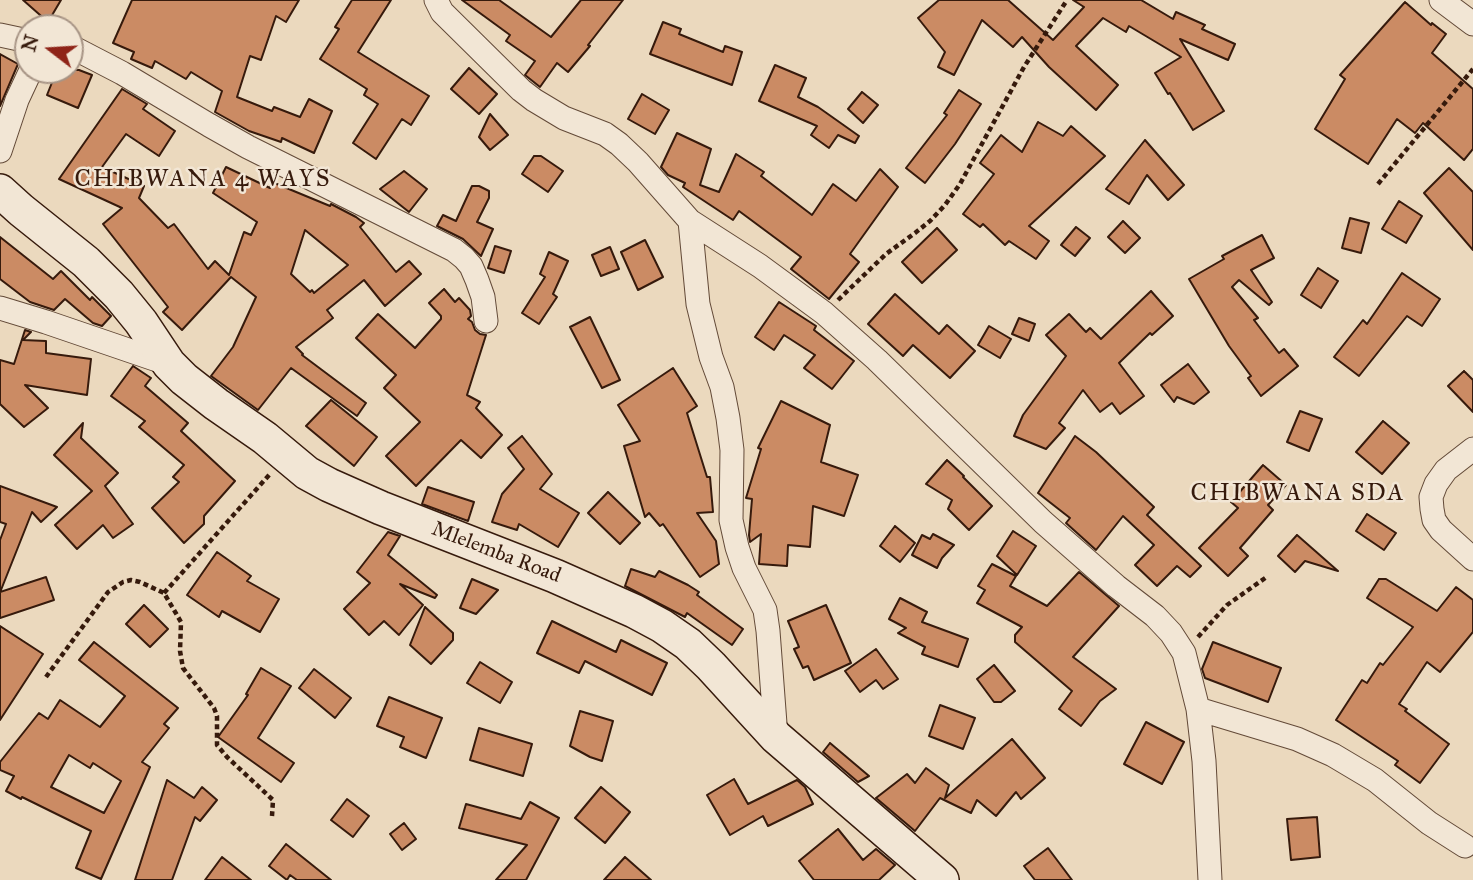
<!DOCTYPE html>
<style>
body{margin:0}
#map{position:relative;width:1473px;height:880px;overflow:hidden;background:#ebd9be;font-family:"IM FELL Great Primer",serif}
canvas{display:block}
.north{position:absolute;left:14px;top:14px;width:70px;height:70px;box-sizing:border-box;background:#f2e6d5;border:2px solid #a79485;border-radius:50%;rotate:287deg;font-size:19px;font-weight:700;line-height:28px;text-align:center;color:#361a0c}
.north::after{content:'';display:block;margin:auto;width:24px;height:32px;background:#8f2418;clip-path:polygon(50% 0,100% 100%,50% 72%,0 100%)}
</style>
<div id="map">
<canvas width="1473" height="880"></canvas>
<div class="north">N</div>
</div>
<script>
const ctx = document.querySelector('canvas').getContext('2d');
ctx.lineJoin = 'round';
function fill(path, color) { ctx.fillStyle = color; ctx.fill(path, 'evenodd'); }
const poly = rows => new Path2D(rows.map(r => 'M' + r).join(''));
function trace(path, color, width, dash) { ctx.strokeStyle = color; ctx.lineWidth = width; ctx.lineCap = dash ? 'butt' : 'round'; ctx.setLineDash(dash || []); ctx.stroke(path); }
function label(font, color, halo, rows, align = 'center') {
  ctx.font = font + ' "IM FELL Great Primer",serif'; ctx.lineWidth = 5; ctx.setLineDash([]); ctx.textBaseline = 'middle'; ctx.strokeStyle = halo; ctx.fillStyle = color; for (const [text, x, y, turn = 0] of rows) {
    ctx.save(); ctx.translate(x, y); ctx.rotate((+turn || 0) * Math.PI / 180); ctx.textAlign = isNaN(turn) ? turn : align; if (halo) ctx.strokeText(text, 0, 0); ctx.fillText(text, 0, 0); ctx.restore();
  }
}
const building = poly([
 [23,0,61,0,48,22,23,0],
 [132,0,299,0,286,22,276,16,261,60,250,56,237,97,272,111,274,107,300,117,309,99,332,111,314,153,282,138,281,142,249,131,215,112,222,91,191,72,186,79,155,61,152,68,131,59,134,52,113,43,132,0],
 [352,0,391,0,358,52,429,96,411,125,402,119,376,159,353,143,378,104,364,95,367,89,320,59,339,29,335,27,352,0],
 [462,0,499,0,551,37,581,0,623,0,588,45,590,46,568,72,557,63,540,87,525,75,535,61,506,41,510,35,462,0],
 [939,0,1008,0,1053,40,1084,7,1073,0,1141,0,1173,19,1176,12,1205,25,1202,29,1235,44,1228,60,1180,39,1224,111,1193,130,1170,93,1168,94,1155,73,1181,57,1129,26,1126,32,1103,18,1076,46,1118,85,1096,110,1049,67,1022,37,1013,47,982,20,954,75,938,67,945,52,918,18,939,0],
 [1405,2,1431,25,1432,23,1446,34,1432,53,1473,89,1473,149,1464,160,1423,123,1415,133,1397,119,1368,164,1315,129,1345,79,1340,75,1405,2],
 [663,22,681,29,679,34,723,52,725,46,742,52,732,85,650,54,663,22],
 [0,54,18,64,0,106,0,54],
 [775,65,806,78,798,97,818,107,859,136,855,143,838,135,829,148,811,135,817,126,759,101,775,65],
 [469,68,497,94,479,114,451,89,469,68],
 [57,70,79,70,92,75,78,108,47,95,57,70],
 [122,89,147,104,143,109,175,131,159,156,126,134,102,167,144,186,139,198,168,228,174,224,208,269,215,261,229,275,244,232,251,235,257,222,213,193,226,167,270,188,272,182,330,206,331,204,356,217,364,223,360,227,396,272,409,261,421,274,385,306,364,280,327,310,333,318,296,347,303,354,302,355,366,403,357,416,291,368,258,410,211,376,233,347,256,297,231,277,182,330,163,312,168,307,103,224,122,208,59,179,122,89],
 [305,230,348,265,314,293,312,290,310,292,291,274,305,230],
 [959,90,981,104,955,144,925,183,906,168,947,115,944,113,959,90],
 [862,92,878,105,863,123,848,109,862,92],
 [642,94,669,110,655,134,628,119,642,94],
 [490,114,508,135,490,150,479,137,490,114],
 [1038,122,1063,136,1071,126,1105,156,1029,226,1049,241,1036,259,1009,241,1005,245,983,224,980,227,963,214,994,174,980,163,1001,135,1022,152,1038,122],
 [677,133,711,149,700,185,719,192,736,154,764,172,761,176,812,215,833,184,856,201,880,169,898,187,850,254,859,262,829,299,791,269,801,257,739,211,733,220,683,187,685,183,668,175,661,167,677,133],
 [1145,140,1184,185,1168,200,1147,175,1129,204,1106,189,1145,140],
 [534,156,541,156,563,171,548,192,522,174,534,156],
 [1449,168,1473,192,1473,250,1424,193,1449,168],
 [404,171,427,189,409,212,380,189,404,171],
 [472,186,479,186,489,191,489,198,477,222,493,229,481,256,463,239,437,226,443,215,456,221,472,186],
 [1399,201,1422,216,1406,243,1382,229,1399,201],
 [1350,218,1369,223,1361,253,1342,248,1350,218],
 [1123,221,1140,238,1125,253,1108,237,1123,221],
 [1076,227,1090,238,1075,256,1061,245,1076,227],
 [937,228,957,250,922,283,902,262,937,228],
 [1262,235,1274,258,1251,270,1272,302,1269,305,1239,280,1232,287,1258,318,1254,320,1279,353,1284,349,1298,366,1261,396,1248,378,1251,376,1229,346,1189,279,1224,259,1222,256,1262,235],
 [0,237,53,279,61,271,90,300,92,297,111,316,102,326,93,323,65,299,54,310,30,302,0,279,0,237],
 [645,240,663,277,638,290,621,252,645,240],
 [495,246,511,251,504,273,488,268,495,246],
 [610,247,619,269,601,276,592,255,610,247],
 [549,252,568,261,553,294,557,297,539,324,522,313,545,277,540,274,549,252],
 [1318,268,1338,281,1321,308,1301,295,1318,268],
 [1402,273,1440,299,1422,326,1407,316,1359,376,1334,357,1363,320,1367,324,1402,273],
 [444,289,455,302,459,298,470,310,471,316,468,319,472,322,475,330,480,334,486,335,467,395,480,402,476,408,502,435,481,458,461,440,416,486,386,456,420,422,384,388,396,375,356,338,378,314,415,348,441,319,441,316,429,303,444,289],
 [1151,291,1173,316,1152,335,1150,333,1119,363,1144,396,1120,414,1112,403,1100,412,1083,390,1059,423,1065,428,1046,449,1014,436,1023,415,1066,356,1046,335,1069,314,1086,332,1090,328,1101,339,1151,291],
 [895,294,939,334,947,325,975,351,950,378,913,345,903,356,868,324,895,294],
 [779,302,816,326,814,330,854,361,832,389,804,368,815,355,784,335,774,350,755,337,779,302],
 [590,317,620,380,602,388,570,327,590,317],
 [1019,318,1035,324,1029,341,1012,334,1019,318],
 [989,326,1011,339,1000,358,978,345,989,326],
 [25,330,31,332,23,340,46,341,46,353,91,359,87,395,25,385,48,408,24,427,0,404,0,360,14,364,25,330],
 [1188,364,1209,392,1194,404,1177,397,1174,402,1161,385,1188,364],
 [133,366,151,378,145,386,188,423,181,431,235,481,204,516,204,524,184,543,152,508,179,482,173,477,184,465,139,427,145,421,111,396,133,366],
 [673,368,697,406,687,413,707,477,710,477,713,512,697,513,716,541,719,564,700,577,663,524,660,526,649,513,645,517,624,446,640,441,618,405,673,368],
 [1464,371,1473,380,1473,412,1448,386,1464,371],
 [331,400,377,437,354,466,306,426,331,400],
 [781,401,830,425,821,462,858,475,844,516,813,506,810,547,788,545,787,566,759,564,761,534,750,542,749,535,752,499,746,498,761,449,758,448,781,401],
 [1300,411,1322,419,1309,451,1287,442,1300,411],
 [1383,421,1409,443,1382,474,1356,452,1383,421],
 [83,423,81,438,118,473,105,486,133,524,113,538,103,525,77,549,55,525,92,491,54,455,83,423],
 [522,436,552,474,540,489,579,513,558,547,519,524,517,530,492,522,502,494,524,469,508,448,522,436],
 [1075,436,1096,452,1154,507,1147,515,1201,566,1190,577,1177,566,1157,586,1135,565,1154,545,1123,516,1096,550,1066,523,1070,518,1038,493,1075,436],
 [947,460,964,476,963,477,992,506,969,530,948,509,952,500,926,484,947,460],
 [1263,465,1286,485,1268,505,1273,510,1240,548,1248,556,1228,576,1199,548,1238,508,1231,502,1263,465],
 [0,486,57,507,41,522,32,512,1,590,0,590,0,540,6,524,0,522,0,486],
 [428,487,474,502,468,521,422,504,428,487],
 [608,492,640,523,620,544,588,513,608,492],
 [1367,514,1396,533,1384,550,1356,531,1367,514],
 [895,526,915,543,900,562,880,546,895,526],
 [1013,531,1036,546,1017,575,997,556,1013,531],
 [388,532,400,536,388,555,437,595,435,598,400,584,423,605,399,635,384,621,369,635,344,609,370,583,357,572,388,532],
 [933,534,954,545,942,558,937,568,912,555,922,535,930,539,933,534],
 [1297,535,1338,571,1305,561,1295,572,1278,556,1297,535],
 [217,552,251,576,247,581,279,599,260,632,222,611,219,617,187,595,217,552],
 [992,564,1016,576,1010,586,1047,606,1079,572,1119,606,1073,657,1116,689,1100,701,1081,726,1059,709,1072,691,1015,642,1015,635,1022,627,977,603,985,590,978,586,992,564],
 [631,569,655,577,659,571,688,585,699,592,697,595,743,629,732,645,687,613,685,617,625,586,631,569],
 [46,577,54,600,0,618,0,592,46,577],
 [472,579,498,590,476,614,460,608,472,579],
 [1379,579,1386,579,1437,611,1456,587,1473,600,1473,632,1440,672,1427,662,1399,704,1407,709,1405,711,1449,744,1420,783,1395,765,1398,761,1336,720,1362,680,1367,683,1380,663,1383,665,1413,627,1367,598,1379,579],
 [900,598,927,612,922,622,968,639,958,667,922,654,925,647,898,633,906,628,889,619,900,598],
 [144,605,168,629,150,647,126,624,144,605],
 [826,605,851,663,814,680,808,666,803,668,794,649,799,647,788,621,826,605],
 [425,607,453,633,453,640,431,664,410,645,425,607],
 [552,621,616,652,621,640,667,663,652,695,585,661,579,673,537,653,552,621],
 [0,626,43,654,0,720,0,626],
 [94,642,178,708,164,724,169,728,142,762,150,767,101,879,76,868,91,831,22,797,21,799,6,791,14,776,0,770,0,762,39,713,48,719,60,700,100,727,125,696,79,660,94,642],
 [69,755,90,768,93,763,121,781,104,813,51,787,69,755],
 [1213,642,1281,668,1268,702,1205,678,1202,669,1213,642],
 [876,649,898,679,883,689,876,680,860,692,845,671,876,649],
 [480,662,512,682,500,703,467,683,480,662],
 [994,665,1015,691,1001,702,994,702,977,679,994,665],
 [261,668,291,686,258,738,294,763,281,782,218,737,248,695,246,694,261,668],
 [314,669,351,698,335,718,299,688,314,669],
 [389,697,442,718,426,758,400,747,404,737,377,726,389,697],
 [940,705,975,718,963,749,929,736,940,705],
 [580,711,613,721,602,761,590,757,570,746,580,711],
 [1146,722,1184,742,1162,784,1124,764,1146,722],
 [479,728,532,744,523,776,470,760,479,728],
 [1012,739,1045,778,1021,799,1016,792,996,816,977,800,971,813,940,798,915,831,876,798,907,774,915,783,926,768,949,785,945,798,1012,739],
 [830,743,869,776,858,782,823,752,830,743],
 [734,779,748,804,797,780,805,787,813,804,768,826,763,816,730,835,707,795,734,779],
 [167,780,194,798,202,787,217,800,200,821,195,817,172,880,135,880,167,780],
 [601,787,630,812,605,843,575,818,601,787],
 [347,799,369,816,353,837,331,820,347,799],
 [530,802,559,818,526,880,496,880,527,845,459,828,466,804,521,819,530,802],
 [1317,817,1320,857,1291,860,1287,819,1317,817],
 [404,823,416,839,402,850,390,834,404,823],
 [838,829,863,860,876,849,895,865,879,880,814,880,799,861,838,829],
 [286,844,331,880,297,880,290,875,287,880,269,866,286,844],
 [1048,848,1072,880,1035,880,1024,866,1048,848],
 [222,857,251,880,205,880,222,857],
 [625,857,651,880,604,880,625,857]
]);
const path = poly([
 [1378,184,1473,69],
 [838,300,886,254,915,233,930,221,945,205,960,184,1024,67,1067,0],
 [164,593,270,474],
 [1198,637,1227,605,1268,576],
 [46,677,108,592,123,582,131,580,140,582,164,593,181,622,180,651,183,668,214,708,217,716,217,745,227,757,273,800,272,816]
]);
const street = poly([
 [436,0,442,12,521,90,534,100,564,118,605,134,619,144,638,162,690,221,760,266,824,313,877,360,1043,522,1116,586,1155,616,1171,633,1184,653,1198,709,1204,761,1210,880],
 [1441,0,1473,24],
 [0,35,28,41],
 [70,46,122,73,209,125,248,147,454,250,464,258,471,266,477,280,483,297,486,321],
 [0,151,17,100,31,70],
 [690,221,698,304,711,357,722,387,728,418,732,450,731,520,737,547,744,568,765,610,768,631,776,737],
 [0,308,46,322,169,364],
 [1473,449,1446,470,1436,484,1431,497,1432,509,1434,520,1441,530,1473,559],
 [1198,709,1297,739,1333,755,1375,780,1429,823,1465,846]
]);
const secondary = poly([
 [0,191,21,210,86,262,119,295,141,322,169,364,184,379,216,404,265,438,307,473,329,485,381,508,555,576,634,611,662,626,688,644,711,666,776,737,942,880]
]);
const streetNames = [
 ["Mlelemba Road",496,553,21]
];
const quarterNames = [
 ["CHIBWANA 4 WAYS",203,180],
 ["CHIBWANA SDA",1298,494]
];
fill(building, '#cb8b64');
trace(building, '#361a0c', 2);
trace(street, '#634a38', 25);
trace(secondary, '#361a0c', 36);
trace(path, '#361a0c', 4.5, [5, 3.5]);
trace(street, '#f2e6d5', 23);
trace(secondary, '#f2e6d5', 33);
label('21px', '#361a0c', '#f2e6d5', streetNames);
ctx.letterSpacing = '2px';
label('24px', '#361a0c', '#f2e6d5', quarterNames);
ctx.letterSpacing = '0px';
</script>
